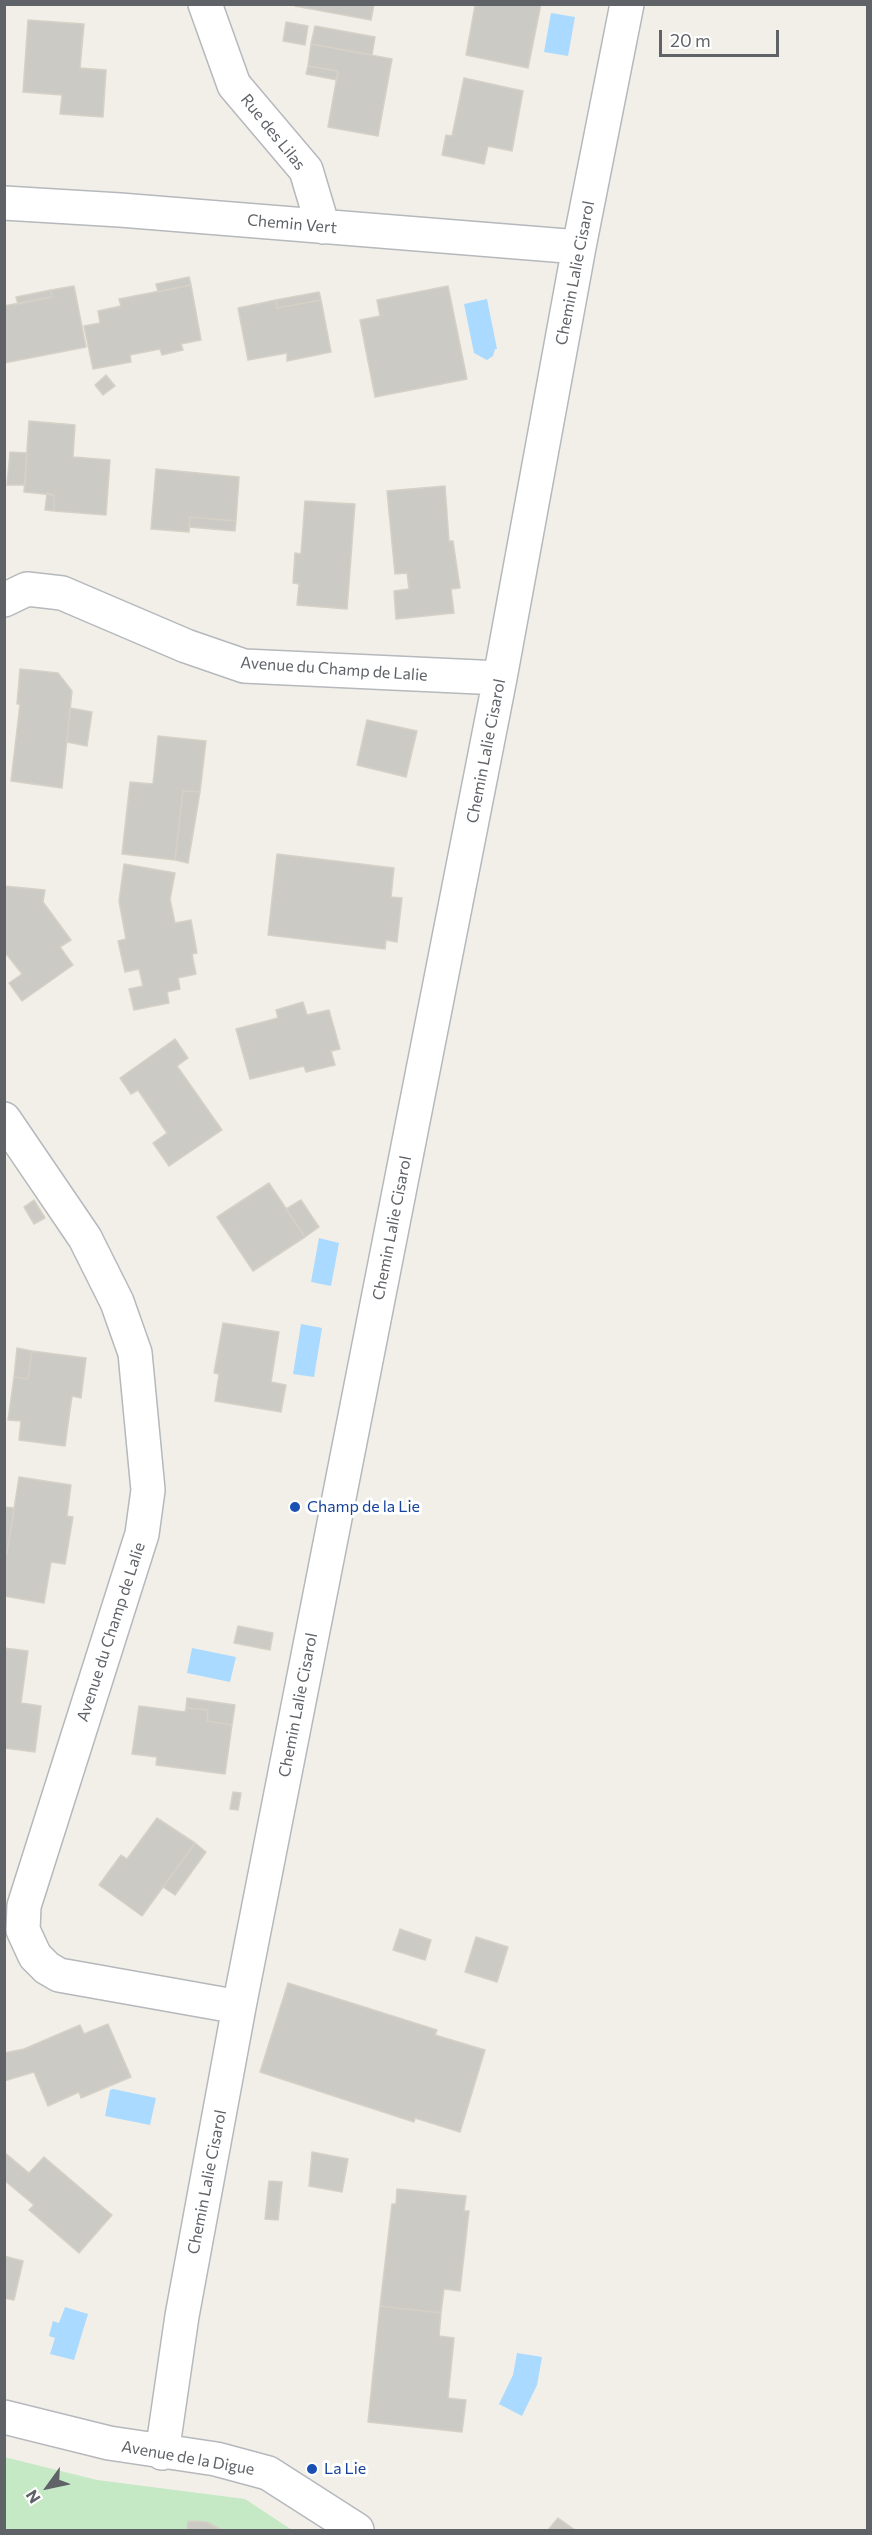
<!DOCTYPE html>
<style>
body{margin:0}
#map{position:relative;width:872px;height:2535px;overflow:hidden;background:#f1efe8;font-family:Commissioner,sans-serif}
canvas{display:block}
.frame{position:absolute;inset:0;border:6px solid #5f6368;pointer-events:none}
.north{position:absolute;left:18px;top:2457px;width:60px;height:60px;-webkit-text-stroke:4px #fff;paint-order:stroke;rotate:237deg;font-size:16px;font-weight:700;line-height:24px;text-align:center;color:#5f6368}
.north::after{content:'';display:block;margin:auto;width:21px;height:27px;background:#5f6368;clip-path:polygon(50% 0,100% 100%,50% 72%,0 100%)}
.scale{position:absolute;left:659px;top:30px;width:120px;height:27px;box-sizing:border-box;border:3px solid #5f6368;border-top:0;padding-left:8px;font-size:18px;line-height:21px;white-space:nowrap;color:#5f6368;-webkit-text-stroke:4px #fff;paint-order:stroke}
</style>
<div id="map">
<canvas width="872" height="2535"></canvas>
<div class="frame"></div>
<div class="north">N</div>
<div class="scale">20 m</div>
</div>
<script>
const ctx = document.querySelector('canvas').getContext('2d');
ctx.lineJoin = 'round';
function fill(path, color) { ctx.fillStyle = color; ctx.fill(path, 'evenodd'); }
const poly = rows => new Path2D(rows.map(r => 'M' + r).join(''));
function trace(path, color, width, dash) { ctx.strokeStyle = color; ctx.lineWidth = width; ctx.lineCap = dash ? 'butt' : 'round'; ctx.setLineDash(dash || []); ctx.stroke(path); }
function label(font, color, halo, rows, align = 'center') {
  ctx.font = font + ' Commissioner,sans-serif'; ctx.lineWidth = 6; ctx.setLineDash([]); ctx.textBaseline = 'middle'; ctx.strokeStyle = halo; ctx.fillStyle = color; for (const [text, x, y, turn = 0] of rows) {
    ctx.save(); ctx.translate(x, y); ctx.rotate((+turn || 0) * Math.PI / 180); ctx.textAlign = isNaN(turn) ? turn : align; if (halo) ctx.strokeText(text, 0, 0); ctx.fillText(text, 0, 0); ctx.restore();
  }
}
const green = poly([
 [4,2457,97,2480,245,2499,292,2530,5,2530]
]);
const water = poly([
 [551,13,575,17,568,56,544,52],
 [487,299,497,349,495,349,493,356,487,360,474,353,464,304],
 [319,1238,339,1243,331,1286,311,1282],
 [301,1324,322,1328,314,1377,293,1374],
 [192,1648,236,1657,230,1682,187,1673],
 [113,2089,156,2098,150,2125,105,2116,110,2090],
 [65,2307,88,2314,74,2360,50,2354,55,2338,49,2336,53,2321,59,2323],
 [517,2353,542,2357,537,2385,522,2416,499,2404,513,2375]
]);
const building = poly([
 [295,4,374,4,371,20,295,6,295,4],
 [541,4,528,68,466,55,475,6,469,4,541,4],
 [28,20,84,24,80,68,106,70,103,117,60,114,62,95,23,92,28,20],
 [286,22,308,26,305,45,283,41,286,22],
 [315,26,375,37,372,55,311,44,315,26],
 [311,44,392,59,378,136,328,127,338,71,308,66,311,44],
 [308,66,338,71,337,80,306,74,308,66],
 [464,78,523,91,512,151,488,146,484,164,442,155,446,135,452,136,464,78],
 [189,277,191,285,158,292,156,284,189,277],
 [191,285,201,340,181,344,183,350,162,355,160,349,130,355,131,362,93,369,84,326,100,323,98,311,121,306,119,299,191,285],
 [74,286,86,347,4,363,4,306,52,297,51,290,74,286],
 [448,286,467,379,375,397,360,320,380,316,377,300,448,286],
 [51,290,52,297,18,304,16,297,51,290],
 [319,292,321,300,277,308,276,300,319,292],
 [276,300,277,308,321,300,331,352,287,361,287,353,248,360,238,308,276,300],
 [106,375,115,386,103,395,95,385,106,375],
 [29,421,75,425,73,457,110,460,106,515,54,511,54,495,24,492,29,421],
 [10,452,27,453,25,485,7,485,10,452],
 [156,469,239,477,236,521,190,517,189,532,151,529,156,469],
 [445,486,449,541,453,541,460,588,451,589,454,613,396,619,394,591,409,589,407,573,395,574,387,491,445,486],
 [47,493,54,495,54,511,45,510,47,493],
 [305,501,355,504,347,609,297,605,299,584,293,583,295,553,301,554,305,501],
 [190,517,236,521,235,531,189,527,190,517],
 [20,669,58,673,72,691,62,788,11,781,20,704,17,704,20,669],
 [70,708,92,712,87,746,67,742,70,708],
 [367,720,417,731,406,777,357,765,367,720],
 [158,736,206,741,200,792,183,791,175,860,122,854,130,782,153,784,158,736],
 [183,791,200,792,188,863,175,860,183,791],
 [277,854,394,868,391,897,402,898,397,942,386,940,385,949,268,935,277,854],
 [124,864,175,873,170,899,175,923,191,920,197,953,192,954,196,974,178,978,180,989,167,992,169,1003,134,1010,129,989,143,986,139,969,125,972,118,941,126,939,119,901,124,864],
 [4,886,45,890,43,902,71,940,60,947,73,965,22,1001,9,983,22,974,4,951,4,886],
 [303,1002,307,1015,329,1010,340,1049,331,1051,335,1065,306,1072,304,1066,250,1079,236,1029,278,1018,276,1010,303,1002],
 [175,1039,188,1058,177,1066,222,1130,169,1166,153,1143,167,1133,138,1090,131,1094,120,1078,175,1039],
 [269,1183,305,1237,253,1271,217,1217,269,1183],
 [34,1200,45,1218,34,1224,24,1207,34,1200],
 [301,1200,319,1227,305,1237,286,1209,301,1200],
 [223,1323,279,1332,271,1382,286,1385,281,1412,215,1401,219,1374,214,1373,223,1323],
 [17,1348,32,1351,28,1379,14,1377,17,1348],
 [32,1351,86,1358,81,1398,72,1396,65,1446,19,1440,21,1421,8,1420,14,1377,28,1379,32,1351],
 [19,1477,71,1485,67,1516,73,1517,65,1564,51,1562,44,1603,4,1596,4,1553,7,1553,19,1477],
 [4,1507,14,1508,7,1553,4,1553,4,1507],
 [238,1626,273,1633,270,1650,234,1643,238,1626],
 [4,1648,28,1651,21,1703,41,1706,35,1752,4,1748,4,1648],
 [187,1698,235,1705,232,1725,207,1721,208,1710,186,1708,187,1698],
 [139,1706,185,1712,186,1708,208,1710,207,1721,232,1725,225,1774,156,1765,157,1757,132,1754,139,1706],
 [233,1792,241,1793,238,1810,230,1809,233,1792],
 [157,1818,195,1843,142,1916,99,1885,121,1855,127,1859,157,1818],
 [195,1843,206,1852,175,1895,163,1887,195,1843],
 [400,1929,431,1940,425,1960,393,1950,400,1929],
 [476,1937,508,1947,497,1982,465,1972,476,1937],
 [288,1983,437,2030,435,2035,485,2050,460,2132,415,2118,414,2122,260,2072,288,1983],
 [108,2024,131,2077,81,2098,79,2092,48,2106,34,2072,4,2081,4,2053,24,2049,80,2025,84,2034,108,2024],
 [4,2152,29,2173,44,2157,112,2215,79,2253,29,2210,34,2205,4,2180,4,2152],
 [312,2152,348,2159,342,2192,309,2186,312,2152],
 [269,2181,282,2182,278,2220,265,2219,269,2181],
 [397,2189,466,2196,464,2211,469,2211,460,2291,444,2289,441,2313,380,2306,392,2204,396,2204,397,2189],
 [4,2256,23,2261,14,2300,4,2298,4,2256],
 [380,2306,441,2313,439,2336,454,2338,448,2398,466,2400,462,2432,368,2422,380,2306],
 [558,2518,575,2530,548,2530,558,2518],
 [188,2521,207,2522,222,2530,187,2530,188,2521]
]);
const street = poly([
 [205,4,234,85,306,170,323,227],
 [4,203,120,210,579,247],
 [4,600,27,589,62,593,186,646,244,666,500,678],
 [4,1119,85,1238,117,1302,135,1353,148,1490,142,1534,24,1906,23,1930,35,1956,47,1968,59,1975,239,2007],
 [4,2417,109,2443,216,2459,268,2473,357,2530],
 [162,2453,182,2316,239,2007,500,678,579,247,627,4]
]);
const markers = [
 [295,1507,6,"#1a4fb4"],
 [312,2469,6,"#1a4fb4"]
];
const streetNames = [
 ["Rue des Lilas",273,132,51],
 ["Chemin Vert",292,224,5],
 ["Chemin Lalie Cisarol",575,273,-79],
 ["Avenue du Champ de Lalie",334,669,4],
 ["Chemin Lalie Cisarol",486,751,-79],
 ["Chemin Lalie Cisarol",392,1228,-79],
 ["Avenue du Champ de Lalie",111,1632,-72],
 ["Chemin Lalie Cisarol",298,1705,-79],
 ["Chemin Lalie Cisarol",207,2182,-79],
 ["Avenue de la Digue",188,2458,10]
];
const transitNames = [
 ["Champ de la Lie",307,1507],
 ["La Lie",324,2469]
];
fill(green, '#c5e8c5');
fill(water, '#aadaff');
fill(building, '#cccac5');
trace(building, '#d6d1c6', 1.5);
trace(street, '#b5b8bc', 36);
trace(street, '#fff', 33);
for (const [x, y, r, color] of markers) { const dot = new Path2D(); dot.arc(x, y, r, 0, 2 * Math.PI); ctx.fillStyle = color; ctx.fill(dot); trace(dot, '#fff', 2); }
label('16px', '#5f6368', '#fff', streetNames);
label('16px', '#164399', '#fff', transitNames, 'left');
</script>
